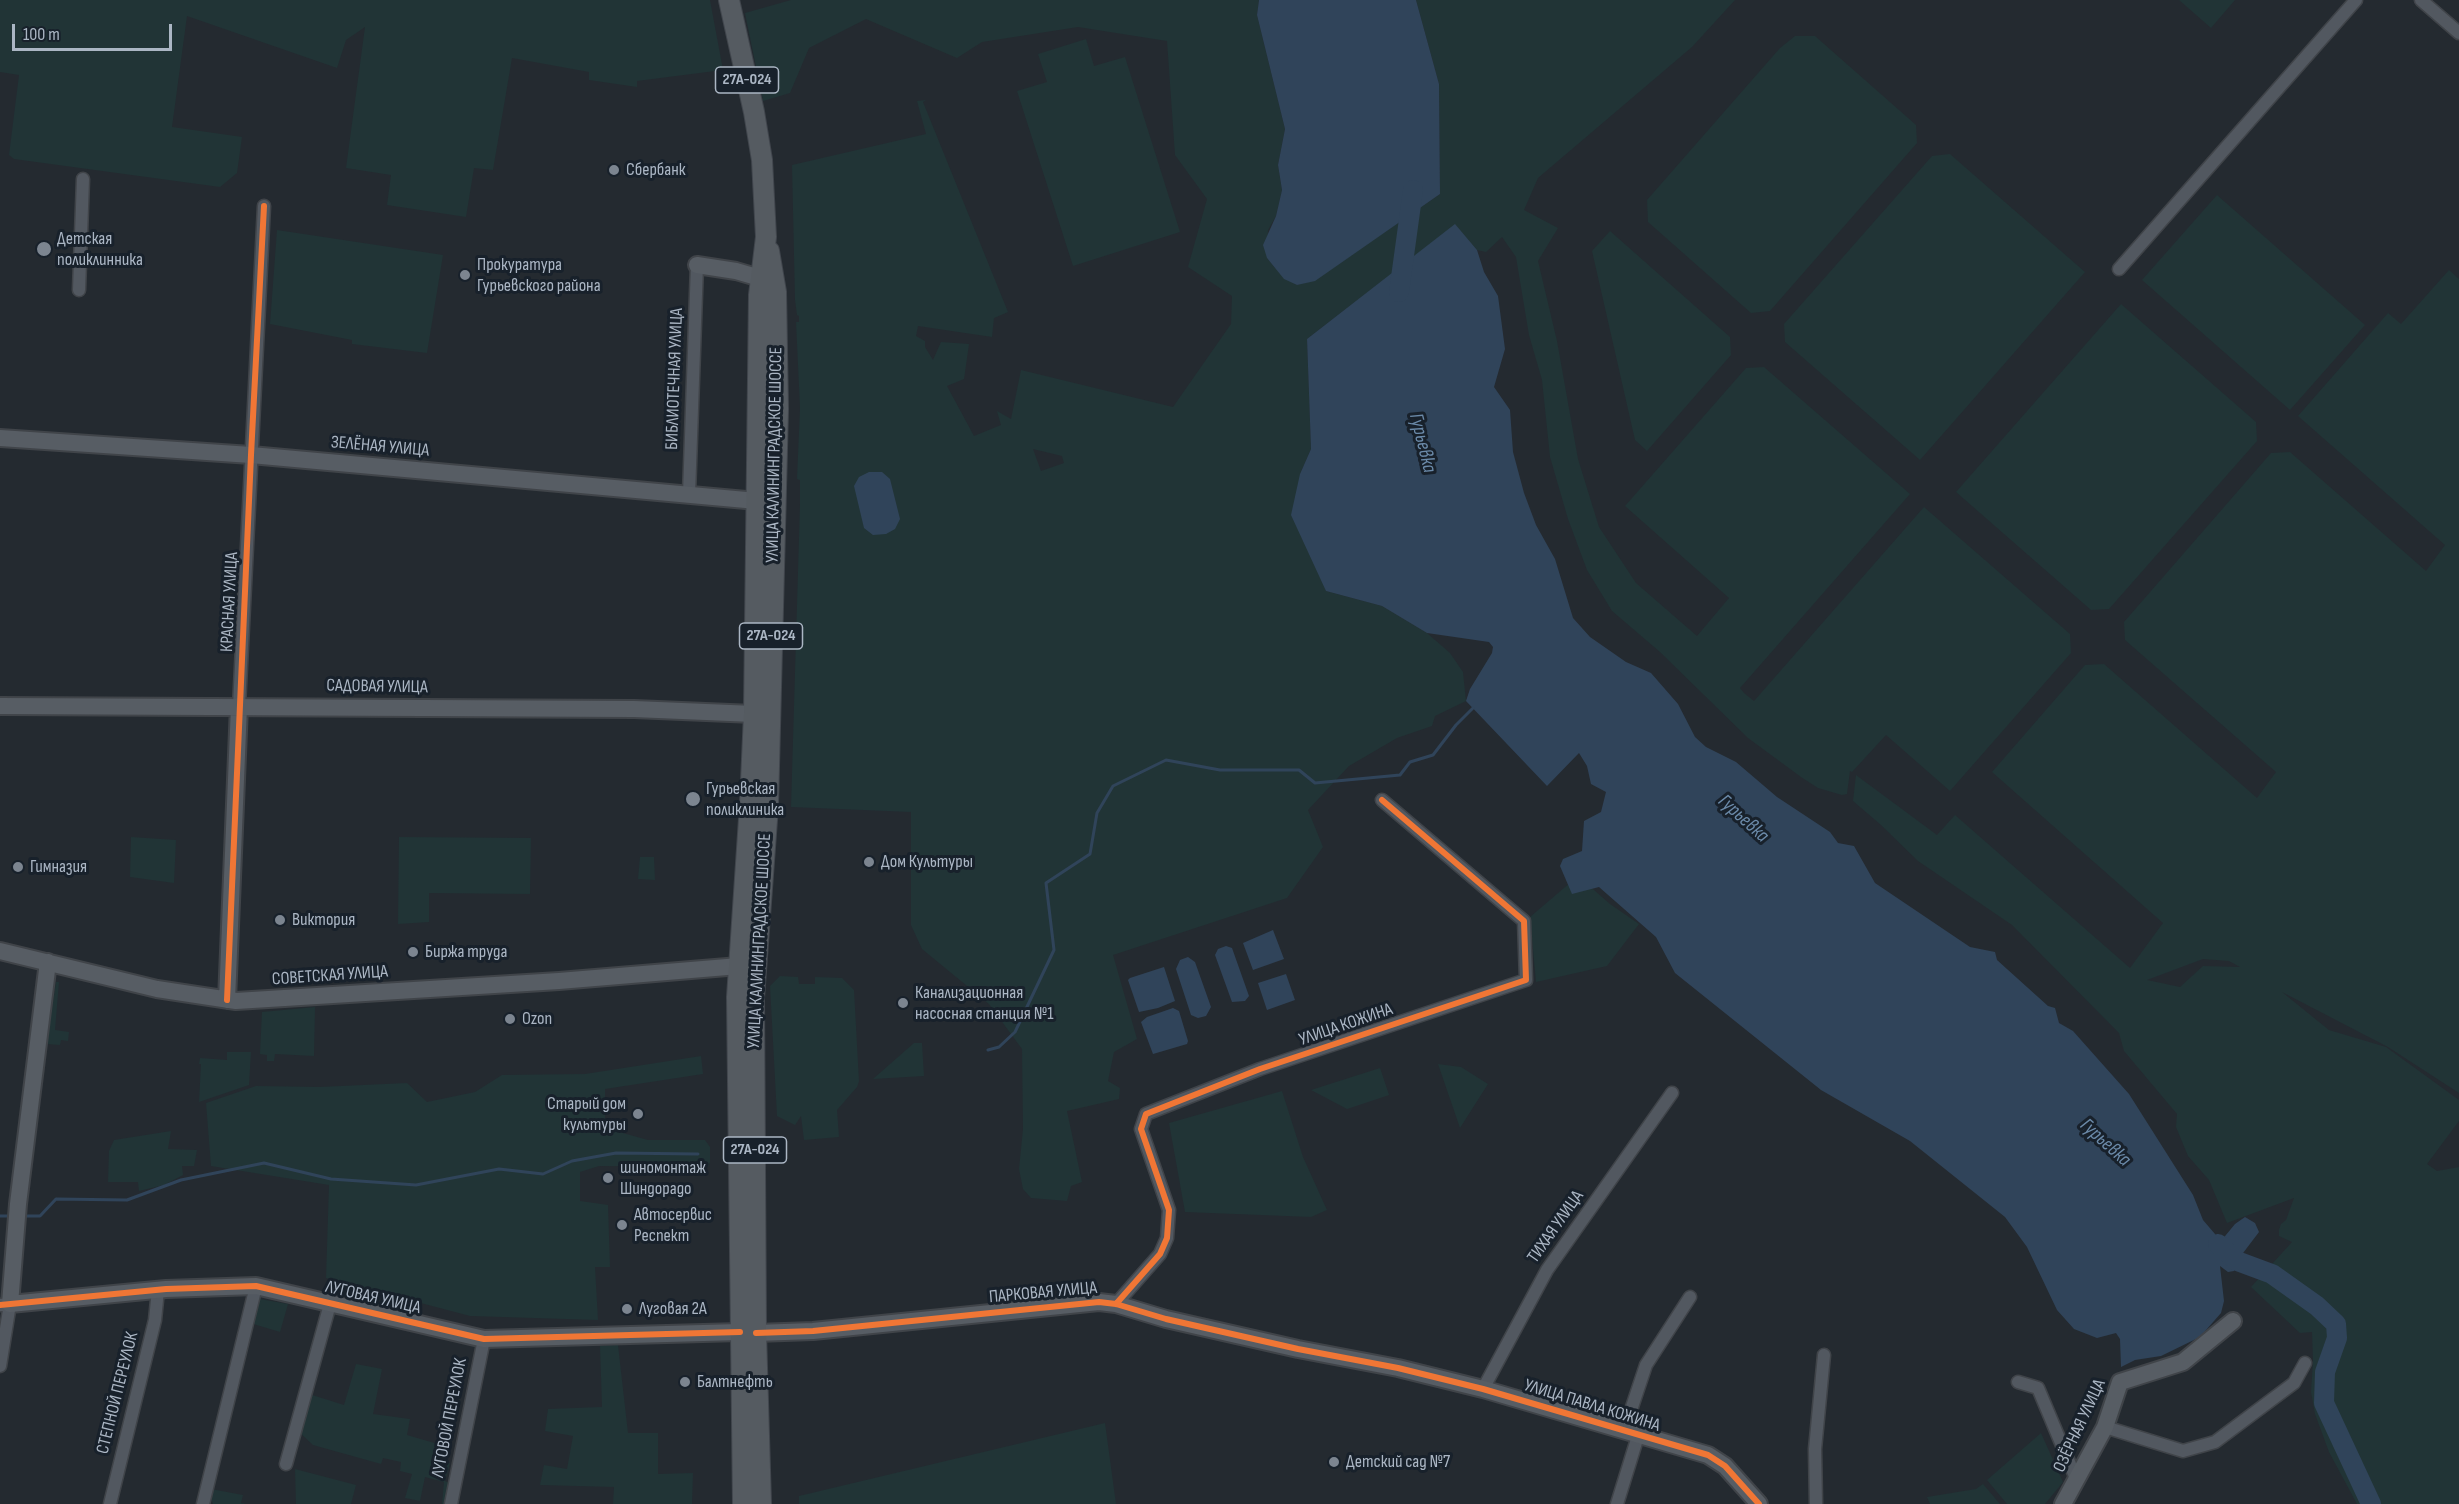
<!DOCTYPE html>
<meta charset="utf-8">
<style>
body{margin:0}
#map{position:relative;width:2459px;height:1504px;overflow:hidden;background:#242a30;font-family:"Sofia Sans Condensed",sans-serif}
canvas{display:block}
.scale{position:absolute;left:12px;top:24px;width:160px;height:27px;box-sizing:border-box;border:3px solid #abb6c4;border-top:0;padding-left:8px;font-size:18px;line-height:21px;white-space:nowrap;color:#abb6c4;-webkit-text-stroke:4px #18212b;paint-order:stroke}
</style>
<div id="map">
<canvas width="2459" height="1504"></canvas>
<div class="scale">100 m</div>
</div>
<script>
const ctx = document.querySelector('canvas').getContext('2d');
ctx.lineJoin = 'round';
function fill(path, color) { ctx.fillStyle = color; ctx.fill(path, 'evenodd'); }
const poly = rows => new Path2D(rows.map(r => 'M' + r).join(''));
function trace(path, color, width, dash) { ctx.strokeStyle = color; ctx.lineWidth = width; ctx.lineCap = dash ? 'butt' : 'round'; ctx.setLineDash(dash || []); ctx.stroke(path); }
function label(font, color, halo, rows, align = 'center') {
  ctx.font = font + ' "Sofia Sans Condensed",sans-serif'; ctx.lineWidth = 6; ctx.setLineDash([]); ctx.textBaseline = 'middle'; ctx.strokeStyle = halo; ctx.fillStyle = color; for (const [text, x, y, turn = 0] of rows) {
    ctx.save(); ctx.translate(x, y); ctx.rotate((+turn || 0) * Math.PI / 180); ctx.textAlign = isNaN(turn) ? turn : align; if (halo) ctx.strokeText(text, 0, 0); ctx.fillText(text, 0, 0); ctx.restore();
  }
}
const green = poly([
 [0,0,710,0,723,70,637,81,637,87,589,80,589,72,512,58,493,170,474,168,466,217,387,205,391,175,346,168,365,27,346,40,337,68,187,16,172,127,242,137,237,173,220,187,14,159,9,155,19,75,0,72],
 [791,0,1259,0,1257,15,1285,129,1278,165,1282,190,1276,216,1268,230,1267,258,1284,278,1297,285,1315,280,1440,194,1439,84,1416,0,1735,0,1692,47,1538,178,1524,210,1558,228,1538,261,1557,341,1578,459,1599,527,1636,583,1697,636,1729,598,1625,506,1746,368,1764,367,1910,494,1740,688,1744,693,1754,701,1924,507,2070,634,2071,653,1950,791,1886,735,1852,772,1850,771,1847,794,1842,795,1818,788,1801,777,1748,738,1660,652,1612,611,1587,570,1568,519,1550,457,1542,380,1529,335,1516,257,1502,237,1486,252,1477,250,1455,225,1307,339,1311,449,1300,474,1326,591,1382,606,1427,633,1450,653,1463,672,1466,701,1435,716,1432,726,1397,738,1349,766,1308,810,1323,847,1287,898,1113,955,1137,1039,1114,1052,1108,1081,1120,1088,1119,1099,1067,1111,1082,1182,1071,1186,1067,1201,1031,1198,1023,1189,1019,1169,1023,1129,1022,1049,989,1004,922,949,911,925,911,812,791,807,800,504,800,480,797,479,800,408,796,322,799,322,799,316,797,315,795,300,792,165,926,134,917,101,926,100,923,102,1008,312,994,318,992,337,918,326,916,336,925,341,925,347,933,360,941,342,969,344,964,379,947,386,974,436,1001,425,997,411,1011,419,1021,370,1173,407,1231,324,1232,296,1188,267,1207,199,1175,155,1167,41,1078,27,982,42,957,58,866,19,809,48,790,93,763,101,745,13],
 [1033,449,1062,456,1064,463,1041,471],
 [2179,0,2235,0,2211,28],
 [1795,36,1815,36,1916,125,1917,143,1770,311,1751,313,1648,222,1647,200,1780,48],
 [1086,39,1094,66,1125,57,1180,232,1073,266,1017,91,1047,82,1038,54],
 [1950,154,2085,272,1920,460,1785,342,1784,324,1932,156],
 [2217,195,2365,325,2290,410,2142,280],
 [277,230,443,255,427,353,352,344,352,340,270,324],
 [1610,231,1730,337,1731,355,1647,451,1635,440,1592,251],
 [2449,270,2459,279,2459,1093,2388,1047,2282,992,2329,1030,2386,1047,2459,1100,2459,1121,2427,1164,2437,1171,2459,1167,2459,1504,2357,1504,2329,1452,2315,1414,2311,1392,2313,1361,2312,1332,2300,1333,2251,1287,2292,1242,2279,1236,2279,1230,2281,1224,2286,1220,2294,1198,2227,1223,2209,1180,2188,1156,2176,1127,2177,1114,2124,1051,2119,1033,2012,925,1918,861,1881,825,1853,801,1856,775,1937,835,1955,815,2130,968,2163,923,1992,772,2085,665,2104,664,2257,798,2276,772,2125,640,2124,622,2271,453,2290,452,2426,571,2445,545,2298,416,2388,313,2401,324],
 [2203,959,2229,961,2240,967,2203,966,2180,987,2147,980],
 [2121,304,2256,422,2257,441,2109,609,2091,610,1956,492],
 [131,837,176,840,174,883,130,877],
 [399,837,531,838,530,894,429,893,429,922,398,924],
 [640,857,654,857,655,880,638,879],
 [1578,876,1610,904,1639,924,1607,966,1536,982,1530,917],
 [780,976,798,977,799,984,815,984,815,977,842,978,854,990,859,1081,857,1087,837,1110,839,1137,804,1140,801,1116,795,1125,777,1116,770,986],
 [56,982,59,982,55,1030,69,1032,68,1041,61,1040,60,1045,47,1044],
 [315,1007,314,1056,275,1054,274,1061,267,1061,267,1055,260,1054,262,1012],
 [914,1043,922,1043,924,1076,873,1079],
 [227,1052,251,1052,249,1085,199,1102,201,1064,199,1064,200,1058,227,1060],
 [701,1056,703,1074,605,1089,605,1128,648,1140,705,1140,710,1147,710,1162,708,1167,599,1166,580,1172,580,1201,608,1205,610,1267,595,1267,598,1320,470,1316,326,1278,329,1185,211,1166,206,1103,256,1086,319,1087,407,1083,427,1102,475,1092,502,1075,585,1074],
 [1438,1064,1461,1067,1488,1084,1460,1128],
 [1380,1068,1389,1095,1347,1109,1311,1090],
 [1282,1091,1303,1157,1327,1210,1311,1217,1185,1212,1169,1123],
 [171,1131,168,1149,197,1150,194,1166,182,1166,183,1175,164,1185,139,1191,138,1182,108,1182,109,1151,114,1140],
 [260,1299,288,1304,280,1332,250,1323,255,1301],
 [618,1345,628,1433,658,1433,658,1474,693,1473,692,1504,613,1504,614,1487,540,1485,544,1465,567,1469,573,1436,545,1431,548,1409,602,1407,600,1346],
 [356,1364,382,1369,373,1414,410,1419,407,1435,448,1447,444,1462,450,1463,445,1481,449,1483,446,1504,442,1504,444,1482,425,1477,420,1501,405,1498,412,1474,400,1471,401,1462,383,1458,381,1464,313,1445,298,1431,309,1394,344,1405],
 [1105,1423,1116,1504,799,1504,799,1496],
 [2041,1433,2063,1482,2045,1504,2007,1504,1987,1480],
 [295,1469,356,1485,351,1504,296,1504],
 [1983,1484,2000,1504,1930,1504,1927,1497,1976,1489],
 [211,1489,243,1495,241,1503,246,1504,213,1504,210,1495]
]);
const water = poly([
 [1259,0,1416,0,1439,84,1440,194,1315,281,1297,285,1284,279,1267,258,1263,245,1276,216,1282,190,1278,165,1285,129,1257,15],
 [1455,224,1477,250,1484,272,1498,296,1505,349,1494,387,1510,410,1513,452,1524,493,1536,525,1555,559,1573,618,1590,637,1626,662,1651,673,1678,704,1695,737,1706,747,1736,762,1777,797,1830,832,1838,843,1854,846,1875,883,1970,947,1995,952,1997,960,2048,1006,2055,1008,2059,1023,2073,1031,2129,1094,2193,1195,2203,1220,2221,1241,2235,1224,2245,1217,2255,1223,2259,1232,2237,1261,2234,1271,2228,1272,2220,1266,2224,1301,2221,1313,2200,1337,2161,1356,2135,1360,2121,1367,2120,1339,2116,1333,2097,1338,2074,1329,2057,1310,2027,1247,2005,1217,1910,1141,1821,1090,1675,973,1656,937,1599,887,1572,894,1560,866,1563,859,1582,851,1584,821,1601,812,1606,792,1591,784,1587,766,1579,753,1547,786,1466,701,1470,689,1492,653,1493,647,1489,642,1427,633,1382,606,1326,591,1291,515,1300,474,1311,449,1307,339],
 [869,472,882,472,890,479,900,519,895,529,886,534,873,535,864,528,854,486,859,477],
 [1273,930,1284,959,1253,970,1243,943],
 [1226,946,1232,948,1249,996,1245,1001,1232,1002,1215,955,1218,949],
 [1188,957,1195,962,1211,1007,1206,1016,1198,1018,1191,1015,1176,969,1180,960],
 [1164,967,1175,1001,1158,1008,1139,1012,1128,980,1130,978],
 [1286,974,1295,1000,1267,1010,1258,983],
 [1173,1008,1179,1011,1188,1041,1187,1044,1153,1054,1141,1022,1147,1017]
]);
const stream = poly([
 [988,1050,999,1047,1015,1032,1054,950,1046,883,1090,854,1097,813,1113,786,1166,760,1220,770,1299,770,1315,783,1400,775,1410,762,1433,755,1456,725,1473,708],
 [0,1216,10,1216],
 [23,1216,40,1216,56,1199,127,1200,181,1180,264,1163,331,1179,416,1185,499,1169,543,1174,572,1161,616,1153,698,1154]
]);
const river = poly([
 [1399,292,1413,190],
 [2218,1244,2237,1261,2272,1274,2317,1306,2336,1324,2337,1338,2325,1372,2324,1403,2371,1504]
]);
const street = poly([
 [2421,0,2459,33],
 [2119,269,2356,0],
 [79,290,83,179],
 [689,494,697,265],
 [239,706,264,206],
 [1116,1304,1160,1254,1167,1238,1169,1210,1141,1129,1146,1114,1260,1069,1526,980,1524,921,1382,800],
 [0,1305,10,1304,0,1366],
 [2018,1382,2038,1388,2077,1481],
 [1483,1389,1547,1270,1672,1093],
 [2105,1427,2183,1451,2215,1442,2294,1383,2305,1363],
 [1624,1431,1646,1365,1690,1297],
 [286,1464,330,1304],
 [110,1504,155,1320,158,1290],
 [203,1504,256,1286],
 [451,1504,484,1339],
 [1617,1504,1638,1436],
 [1816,1504,1815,1449,1824,1355]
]);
const secondary = poly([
 [697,265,736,271,760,278],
 [0,438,251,455,757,501],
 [0,706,634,709,754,714],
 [0,951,157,989,236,1001,559,981,739,966],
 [48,962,18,1204,10,1304,166,1289,256,1286,484,1339,740,1332],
 [227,1000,239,706],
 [756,1333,813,1331,1099,1302,1116,1304,1166,1319,1298,1349,1398,1368,1483,1389,1708,1455,1725,1466,1759,1504],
 [2063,1504,2105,1427,2120,1382,2183,1362,2233,1321]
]);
const primary = poly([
 [729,0,754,112,762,160,766,237,759,295,754,714,750,804,737,997,743,1504],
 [761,1504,756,1333,754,998,768,806,778,409,776,292,769,251]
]);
const cycleway = poly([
 [227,1000,251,455,264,206],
 [1116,1304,1160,1254,1167,1238,1169,1210,1141,1129,1146,1114,1260,1069,1526,980,1524,921,1382,800],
 [0,1305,166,1289,256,1286,484,1339,740,1332],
 [756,1333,813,1331,1099,1302,1116,1304,1166,1319,1298,1349,1398,1368,1483,1389,1708,1455,1725,1466,1759,1504]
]);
const markers = [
 [614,170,6,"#7c8590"],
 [44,249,8,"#7c8590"],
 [465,275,6,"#7c8590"],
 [693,799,8,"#7c8590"],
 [869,862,6,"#7c8590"],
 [18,867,6,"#7c8590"],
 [280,920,6,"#7c8590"],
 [413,952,6,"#7c8590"],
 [903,1003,6,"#7c8590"],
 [510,1019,6,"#7c8590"],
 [638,1114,6,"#7c8590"],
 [608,1178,6,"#7c8590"],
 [622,1225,6,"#7c8590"],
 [627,1309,6,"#7c8590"],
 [685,1382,6,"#7c8590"],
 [1334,1462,6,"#7c8590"]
];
const shields = [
 [747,80,63],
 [771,636,63],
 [755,1150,63]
];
const shieldNames = [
 ["27А-024",747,80],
 ["27А-024",771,636],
 ["27А-024",755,1150]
];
const poiNames = [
 ["Сбербанк",626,170],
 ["Детская",57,239],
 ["поликлинника",57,260],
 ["Прокуратура",477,265],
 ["Гурьевского района",477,286],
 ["Гурьевская",706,789],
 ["поликлиника",706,810],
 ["Дом Культуры",881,862],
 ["Гимназия",30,867],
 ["Виктория",292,920],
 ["Биржа труда",425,952],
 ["Канализационная",915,993],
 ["насосная станция №1",915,1014],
 ["Ozon",522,1019],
 ["Старый дом",626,1104,"right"],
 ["культуры",626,1125,"right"],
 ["шиномонтаж",620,1168],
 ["Шиндорадо",620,1189],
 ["Автосервис",634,1215],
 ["Респект",634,1236],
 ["Луговая 2А",639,1309],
 ["Балтнефть",697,1382],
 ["Детский сад №7",1346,1462]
];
const streetNames = [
 ["БИБЛИОТЕЧНАЯ УЛИЦА",675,379,-88],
 ["ЗЕЛЁНАЯ УЛИЦА",380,447,5],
 ["УЛИЦА КАЛИНИНГРАДСКОЕ ШОССЕ",775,455,-89],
 ["КРАСНАЯ УЛИЦА",230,602,-87],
 ["САДОВАЯ УЛИЦА",377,687,1],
 ["УЛИЦА КАЛИНИНГРАДСКОЕ ШОССЕ",760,941,-87],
 ["СОВЕТСКАЯ УЛИЦА",330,976,-4],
 ["УЛИЦА КОЖИНА",1346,1025,-19],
 ["ТИХАЯ УЛИЦА",1556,1227,-55],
 ["ПАРКОВАЯ УЛИЦА",1043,1293,-5],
 ["ЛУГОВАЯ УЛИЦА",373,1298,13],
 ["СТЕПНОЙ ПЕРЕУЛОК",118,1393,-76],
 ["УЛИЦА ПАВЛА КОЖИНА",1592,1406,17],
 ["ЛУГОВОЙ ПЕРЕУЛОК",450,1418,-79],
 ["ОЗЁРНАЯ УЛИЦА",2080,1426,-65]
];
const waterNames = [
 ["Гурьевка",1422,443,76],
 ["Гурьевка",1743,819,42],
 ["Гурьевка",2105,1143,42]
];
fill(green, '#213436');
fill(water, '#30445a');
trace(stream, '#30445a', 3);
trace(river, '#30445a', 20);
trace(street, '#404449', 15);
trace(secondary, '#404449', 20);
trace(primary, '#41464d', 22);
trace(street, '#525860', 12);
trace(secondary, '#575d64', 16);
trace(primary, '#555b61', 20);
trace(cycleway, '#f07635', 6);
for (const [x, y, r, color] of markers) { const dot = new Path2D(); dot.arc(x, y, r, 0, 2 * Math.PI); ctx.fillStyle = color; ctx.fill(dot); trace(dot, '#18212b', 2); }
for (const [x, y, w] of shields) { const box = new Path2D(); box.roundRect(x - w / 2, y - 13, w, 26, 4.5); ctx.fillStyle = '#18212b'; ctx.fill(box); trace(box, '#abb6c4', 1.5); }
label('bold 16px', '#abb6c4', null, shieldNames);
label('18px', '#abb6c4', '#18212b', poiNames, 'left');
label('18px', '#abb6c4', '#18212b', streetNames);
label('italic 20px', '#6b8aa9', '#18212b', waterNames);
</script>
